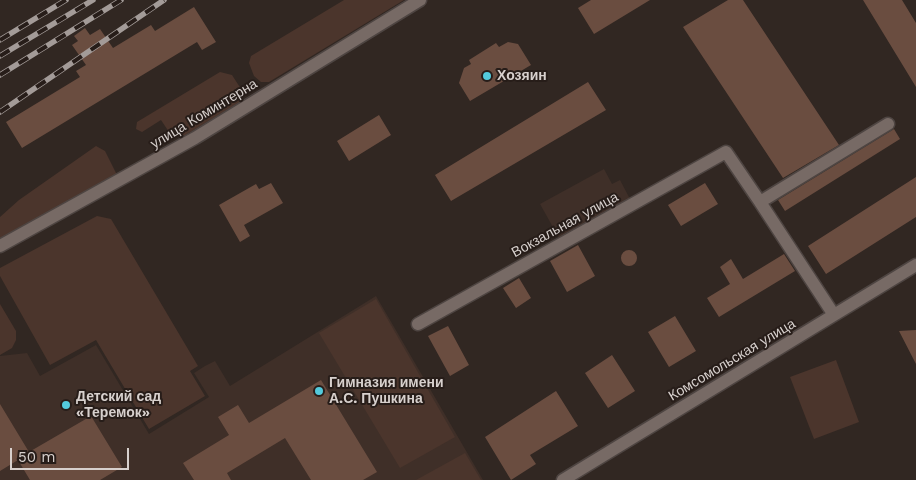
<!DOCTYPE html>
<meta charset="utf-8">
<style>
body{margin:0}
#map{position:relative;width:916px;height:480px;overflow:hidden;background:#312722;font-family:"Work Sans",sans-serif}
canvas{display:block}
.scale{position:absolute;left:10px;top:448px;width:119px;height:22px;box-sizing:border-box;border:2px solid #d7d0cd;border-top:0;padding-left:6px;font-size:15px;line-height:18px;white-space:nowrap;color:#d7d0cd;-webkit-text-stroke:4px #271d19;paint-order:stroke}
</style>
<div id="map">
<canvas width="916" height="480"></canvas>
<div class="scale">50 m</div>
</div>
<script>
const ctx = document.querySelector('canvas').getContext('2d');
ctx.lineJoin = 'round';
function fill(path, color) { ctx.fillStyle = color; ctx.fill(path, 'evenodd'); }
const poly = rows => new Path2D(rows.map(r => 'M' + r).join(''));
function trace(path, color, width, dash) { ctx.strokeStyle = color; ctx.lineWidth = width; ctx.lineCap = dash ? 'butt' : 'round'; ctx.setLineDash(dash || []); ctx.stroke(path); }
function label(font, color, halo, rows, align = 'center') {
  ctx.font = font + ' "Work Sans",sans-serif'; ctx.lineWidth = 4; ctx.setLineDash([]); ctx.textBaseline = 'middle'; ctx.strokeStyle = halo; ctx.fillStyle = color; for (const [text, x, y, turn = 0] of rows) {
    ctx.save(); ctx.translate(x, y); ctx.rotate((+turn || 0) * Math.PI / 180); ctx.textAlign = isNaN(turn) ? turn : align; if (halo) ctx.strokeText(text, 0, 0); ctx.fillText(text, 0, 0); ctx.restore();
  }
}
const built = poly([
 [604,169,612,184,620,180,630,199,559,238,540,204],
 [376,296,483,480,0,480,0,356,27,353,40,376,96,345,149,434,209,397,194,373,205,366,215,361,230,386]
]);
const green = poly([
 [344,0,404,0,269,82,261,82,254,76,249,63,251,56],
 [220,72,232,75,243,92,240,102,182,137,171,135,161,120,142,132,136,129,137,122],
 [96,146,105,151,117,175,0,239,0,217,19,200],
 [97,216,111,219,198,366,190,371,205,396,149,429,96,340,50,365,0,276,0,268],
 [376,299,455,437,400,468,319,333],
 [0,304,16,331,16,340,12,348,0,355],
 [836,360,859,422,814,439,790,377],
 [465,453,481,480,416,480]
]);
const building = poly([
 [591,0,650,0,594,34,578,8],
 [728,0,743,0,839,145,783,178,683,27],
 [863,0,902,0,916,23,916,87],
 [194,7,216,42,202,50,197,42,22,148,6,122,80,77,76,71,86,65,72,45,78,41,74,36,85,28,90,35,100,29,113,48,151,25,155,31],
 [508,42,518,44,531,65,470,101,459,83,464,68,471,64,469,60,496,43,499,47],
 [588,82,606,110,451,201,435,175],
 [379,115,391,135,349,161,337,141],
 [894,129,900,139,785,211,778,200],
 [916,177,916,217,826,274,808,246],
 [271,183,283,203,244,225,250,236,240,242,219,205,256,184,259,189],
 [705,183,718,204,681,226,668,205],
 [578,245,595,276,567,292,550,261],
 '621 258a8 8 0 1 1 16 0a8 8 0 1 1-16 0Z',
 [784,254,795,271,719,317,707,298,730,284,720,267,731,259,743,279],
 [519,278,531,298,516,308,503,288],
 [675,316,696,351,669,367,648,332],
 [448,326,469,365,450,376,428,336],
 [916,330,916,364,899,331],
 [612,355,635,391,608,408,585,373],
 [321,380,377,472,363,480,311,480,285,438,227,473,231,480,194,480,183,463,229,435,218,417,238,405,249,423],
 [556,391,578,426,530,455,536,464,511,480,485,437],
 [0,404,29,452,91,416,122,467,100,480,30,480,18,460,0,471]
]);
const street = poly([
 [834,315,760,202,888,124],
 [418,324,726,152,760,202],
 [563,480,916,265]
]);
const secondary = poly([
 [0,246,195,138,420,0]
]);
const rail = poly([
 [0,40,66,0],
 [0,56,93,0],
 [0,75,121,0],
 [0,112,164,0]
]);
const markers = [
 [487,76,5,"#53cadc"],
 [319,391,5,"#53cadc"],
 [66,405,5,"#53cadc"]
];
const poiNames = [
 ["Хозяин",497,76],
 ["Гимназия имени",329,383],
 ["А.С. Пушкина",329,399],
 ["Детский сад",76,397],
 ["«Теремок»",76,413]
];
const streetNames = [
 ["улица Коминтерна",204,114,-31],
 ["Вокзальная улица",565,225,-29],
 ["Комсомольская улица",732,360,-31]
];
fill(built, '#3f2f28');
fill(green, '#4b352c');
fill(building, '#6a4d40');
trace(street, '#4e4542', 15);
trace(secondary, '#4e4542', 15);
trace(street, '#776a65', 12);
trace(secondary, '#776a65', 12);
trace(rail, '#a39b98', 5.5);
trace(rail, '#271d19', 4, [11]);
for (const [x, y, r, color] of markers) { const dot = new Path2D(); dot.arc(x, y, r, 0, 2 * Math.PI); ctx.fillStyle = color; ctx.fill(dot); trace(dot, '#271d19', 2); }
label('bold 14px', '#d7d0cd', '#271d19', poiNames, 'left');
label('14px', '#d7d0cd', '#271d19', streetNames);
</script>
